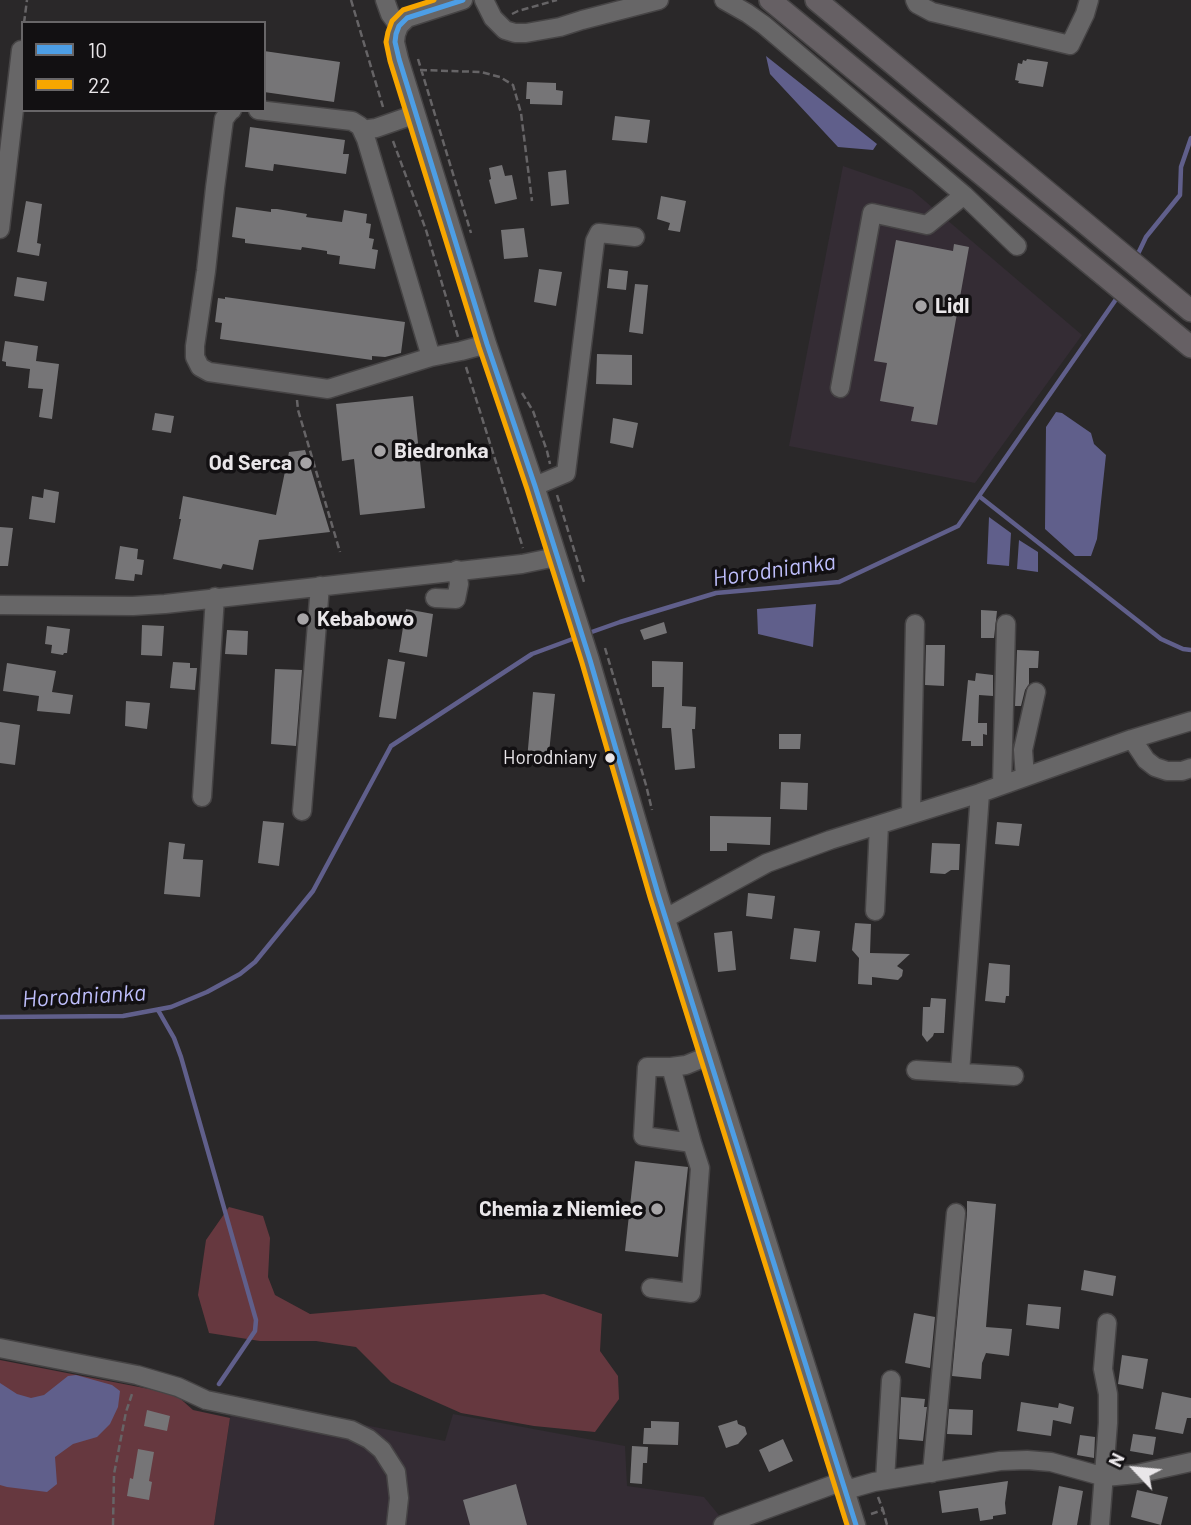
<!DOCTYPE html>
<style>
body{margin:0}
#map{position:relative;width:1191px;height:1525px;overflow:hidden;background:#2a2829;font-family:Barlow,sans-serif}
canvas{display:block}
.legend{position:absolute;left:21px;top:21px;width:245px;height:91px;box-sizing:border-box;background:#121012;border:2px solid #686668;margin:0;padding:9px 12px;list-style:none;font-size:21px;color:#e9e6e9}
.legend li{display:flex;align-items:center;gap:14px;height:35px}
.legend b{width:35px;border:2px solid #686668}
.north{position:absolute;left:1100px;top:1434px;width:70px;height:70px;-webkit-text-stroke:5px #121012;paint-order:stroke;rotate:296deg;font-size:19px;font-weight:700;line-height:28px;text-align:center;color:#e9e6e9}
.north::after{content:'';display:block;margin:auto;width:24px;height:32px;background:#e9e6e9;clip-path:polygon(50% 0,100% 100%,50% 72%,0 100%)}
</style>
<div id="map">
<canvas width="1191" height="1525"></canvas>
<ul class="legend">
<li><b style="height:9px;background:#4d9ee5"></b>10</li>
<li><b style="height:9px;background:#f7a600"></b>22</li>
</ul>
<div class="north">N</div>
</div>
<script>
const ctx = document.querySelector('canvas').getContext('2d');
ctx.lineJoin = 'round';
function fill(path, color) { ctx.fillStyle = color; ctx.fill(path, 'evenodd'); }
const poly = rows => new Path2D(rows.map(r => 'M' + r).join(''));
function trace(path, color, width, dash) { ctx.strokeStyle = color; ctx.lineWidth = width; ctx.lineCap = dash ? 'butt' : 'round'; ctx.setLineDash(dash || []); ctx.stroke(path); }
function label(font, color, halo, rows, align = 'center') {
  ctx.font = font + ' Barlow,sans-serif'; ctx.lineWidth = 7; ctx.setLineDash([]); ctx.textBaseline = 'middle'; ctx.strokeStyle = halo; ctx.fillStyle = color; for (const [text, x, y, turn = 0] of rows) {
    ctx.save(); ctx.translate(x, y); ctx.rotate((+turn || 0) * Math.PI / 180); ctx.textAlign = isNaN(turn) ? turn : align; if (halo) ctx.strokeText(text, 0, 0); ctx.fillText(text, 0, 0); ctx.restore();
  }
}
const built = poly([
 [843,166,912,190,1082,335,975,483,789,446],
 [233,1399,445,1441,453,1414,625,1446,627,1486,704,1497,727,1525,214,1525]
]);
const green = poly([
 [229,1207,263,1216,270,1238,268,1277,275,1295,310,1314,544,1294,602,1314,600,1351,618,1376,619,1399,595,1432,534,1426,461,1413,391,1382,356,1347,316,1341,260,1341,209,1333,198,1295,206,1240],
 [0,1360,175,1394,193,1410,230,1418,214,1525,0,1525]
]);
const water = poly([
 [766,56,877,144,873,150,838,147,770,74],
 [1056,412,1062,413,1091,433,1094,444,1106,455,1097,539,1091,556,1075,556,1045,529,1046,427],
 [989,517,1011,533,1009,566,987,564],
 [1019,540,1038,552,1038,572,1017,569],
 [816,604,813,647,758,634,757,609],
 [76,1375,112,1385,120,1391,118,1407,110,1424,97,1437,73,1444,55,1457,57,1484,47,1492,7,1487,0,1485,0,1383,17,1394,31,1398,44,1395,68,1376]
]);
const stream = poly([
 [1136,258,1146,237,1180,195,1181,167,1191,138],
 [979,496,1161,639,1183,649,1191,650],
 [586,634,620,622,716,593,839,582,958,526,1119,295],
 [158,1010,174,1038,181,1057,256,1320,255,1331,219,1384],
 [0,1017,123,1016,171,1007,207,992,240,974,255,962,313,891,391,746,532,654,578,637]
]);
const building = poly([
 [264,51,340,62,334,102,264,92],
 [1027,59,1048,62,1043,87,1018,83,1019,81,1015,80,1018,63,1022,64,1023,60,1026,61],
 [527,82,556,83,556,90,563,91,562,105,530,104,530,99,526,99],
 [615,116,650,120,647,143,612,140],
 [250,127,345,140,343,154,349,154,346,174,274,164,273,171,245,167],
 [502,165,505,176,512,175,517,199,495,204,489,180,491,179,489,168],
 [566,170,569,204,551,206,548,172],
 [661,196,686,201,680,232,668,230,670,223,657,219],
 [26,201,42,204,37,243,41,244,39,256,17,252],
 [236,207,271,212,271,209,277,209,307,214,306,217,342,222,344,210,367,214,366,223,371,224,369,238,374,239,372,249,378,250,375,269,339,264,340,256,327,254,327,251,302,247,301,250,245,243,245,239,232,237],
 [524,228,528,257,504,259,501,230],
 [896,240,953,251,954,244,969,247,937,425,911,421,914,407,880,401,887,363,874,361],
 [539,269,562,272,556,306,534,302],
 [609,269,628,271,626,290,607,288],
 [17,277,47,282,44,301,14,296],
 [635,284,648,285,643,334,629,332],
 [225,297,405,322,401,353,385,357,372,356,372,360,220,339,222,323,215,322,218,298,225,299],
 [5,341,38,346,36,361,59,364,52,419,39,417,43,389,28,388,30,369,6,366,6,362,2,361],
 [597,354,632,355,632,385,596,384],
 [413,396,425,508,360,515,354,459,342,461,336,404],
 [155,413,174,416,171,433,152,430],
 [613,418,638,423,633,448,610,443],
 [305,450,330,532,259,540,253,570,223,564,221,569,173,559,181,519,179,519,183,496,276,515,289,452],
 [44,489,59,492,55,523,29,519,32,496,43,498],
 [0,527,13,528,8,566,0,566],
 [120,546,138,549,137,559,144,560,142,575,135,574,134,581,115,579],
 [406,609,433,614,427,657,399,652],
 [981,610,997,611,994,638,981,638],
 [664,622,667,633,644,640,640,630],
 [142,625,164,626,162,656,141,655],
 [47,626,70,629,67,653,64,653,63,655,51,653,52,645,45,644],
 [227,630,248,631,247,655,225,654],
 [926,645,945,645,944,686,925,685],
 [1017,650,1039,651,1038,668,1029,668,1029,684,1025,690,1021,706,1015,706],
 [388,659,405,662,396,719,379,717],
 [652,661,683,662,682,706,696,707,695,729,692,729,695,768,675,770,671,728,662,728,664,687,652,687],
 [173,662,190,663,190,668,197,668,195,690,170,688],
 [7,663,56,671,52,692,73,695,70,714,37,711,39,696,3,691],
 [275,669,302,670,296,746,271,744],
 [976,673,993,675,993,696,979,695,978,723,987,723,987,735,983,734,983,746,971,746,971,741,962,741,968,680,975,681],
 [533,692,555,694,548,763,527,760],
 [126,701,150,703,147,729,125,726],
 [0,722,20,725,15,765,0,763],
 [779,734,801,734,800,749,779,749],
 [781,782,808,783,807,810,780,809],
 [710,816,771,817,770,845,727,843,727,851,710,851],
 [263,821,284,823,279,866,258,863],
 [997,822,1022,824,1019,846,995,844],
 [169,842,185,844,183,859,203,860,200,897,164,894],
 [932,843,960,844,959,870,951,870,945,874,930,873],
 [748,893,775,896,772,919,746,916],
 [855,923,871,924,870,953,910,954,897,966,903,970,902,976,898,980,872,977,872,985,858,984,859,958,852,950],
 [794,928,820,931,816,962,790,959],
 [732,931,736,970,718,972,714,933],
 [989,963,1010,965,1009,996,1006,996,1005,1003,985,1001],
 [931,998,946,999,944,1033,934,1033,933,1036,927,1042,922,1035,923,1007,930,1007],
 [635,1161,688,1167,678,1257,625,1251],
 [967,1201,996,1204,986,1327,1012,1329,1009,1356,986,1353,982,1363,981,1379,952,1376,967,1214],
 [1084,1270,1116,1276,1113,1296,1081,1290],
 [1028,1304,1061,1307,1059,1329,1026,1325],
 [914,1313,935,1317,930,1368,905,1363],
 [1122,1355,1148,1359,1143,1389,1118,1384],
 [1162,1392,1191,1398,1191,1418,1187,1418,1183,1434,1155,1429],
 [901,1397,925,1399,924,1407,927,1407,923,1441,899,1439],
 [1021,1402,1058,1408,1059,1403,1074,1407,1071,1424,1053,1420,1051,1436,1017,1431],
 [949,1409,973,1410,972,1435,947,1434],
 [147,1410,170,1416,167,1431,144,1426],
 [737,1420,738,1424,745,1427,747,1434,738,1444,726,1448,718,1426],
 [651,1421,679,1422,678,1445,643,1444,644,1428,651,1428],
 [1133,1434,1156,1437,1153,1455,1130,1451],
 [1080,1435,1095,1437,1094,1458,1077,1455],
 [783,1439,793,1461,769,1472,759,1450],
 [632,1446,648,1447,647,1463,643,1463,642,1484,630,1483],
 [138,1449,154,1452,149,1481,152,1482,149,1500,127,1496,130,1478,133,1479],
 [1008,1481,1005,1503,1006,1514,993,1516,993,1519,980,1521,978,1508,942,1513,939,1491],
 [516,1484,527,1525,470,1525,463,1500],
 [1059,1486,1083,1491,1077,1525,1052,1525],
 [1137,1490,1168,1497,1161,1525,1131,1517]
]);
const path = poly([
 [351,0,383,107],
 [512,14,518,11,557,0],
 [24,23,27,0],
 [418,59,471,233],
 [420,70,481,72,500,77,513,85,521,113,532,201],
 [393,141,426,230,458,337],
 [466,367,523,548],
 [522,393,533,411,547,451,550,464],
 [297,400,298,410,340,552],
 [557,495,584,582],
 [605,648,646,785,652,810],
 [878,1497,883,1510],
 [871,1514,883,1510,887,1525],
 [113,1525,114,1474,126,1412,133,1391]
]);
const minor = poly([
 [385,0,390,14,399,26],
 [463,0,407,18,399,26,396,34,395,42,399,59,487,344,535,486,590,660,658,894,856,1525],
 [484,0,493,18,505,30,515,33,526,33,560,27,582,20,659,0],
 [724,0,747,13,764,25,964,195,1017,246],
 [915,0,917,4,932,12,1070,45,1085,14,1089,0],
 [232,110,230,111,224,119,215,188,206,271,195,346,195,357,200,367,209,372,328,389,431,357,461,351,487,344],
 [258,110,352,121,360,126,366,139,431,357],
 [362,130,376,128,416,114],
 [0,229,21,50],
 [840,388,872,213,927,225,964,195],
 [535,486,566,473,595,241,599,233,635,237],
 [435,598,456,599,459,584,457,570],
 [0,605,133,606,165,604,522,564,556,557],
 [1132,739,1191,721],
 [1025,777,1023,750,1036,692],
 [1002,785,1006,624],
 [202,797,215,597],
 [302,811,320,586],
 [911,814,915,624],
 [875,911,879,825],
 [666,918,767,863,830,840,980,793,1132,739,1146,760,1155,767,1167,771,1182,771,1191,768],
 [671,1067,692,1143],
 [916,1070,1014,1076],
 [960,1073,980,793],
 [651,1288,691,1293,700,1168,692,1143,643,1136,647,1067,671,1067,686,1065,708,1056],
 [0,1348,137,1375,178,1387,206,1400,351,1430,369,1439,382,1450,396,1472,399,1498,396,1525],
 [932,1473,956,1213],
 [885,1480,891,1380],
 [846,1490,874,1482,1000,1461,1027,1460,1051,1462,1105,1477,1137,1474,1191,1462],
 [723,1525,843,1481],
 [1100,1525,1108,1423,1108,1394,1103,1369,1107,1323]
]);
const major = poly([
 [770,0,1191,347],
 [816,0,1191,311]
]);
const bus1 = poly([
 [463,0,407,18,399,26,396,34,395,42,399,59,487,344,535,486,590,660,658,894,856,1525]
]);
const bus2 = poly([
 [434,0,403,10,392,21,388,32,386,42,390,61,479,347,527,489,582,663,650,897,847,1525]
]);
const markers = [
 [921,306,7,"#a6a4a6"],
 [380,451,7,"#a6a4a6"],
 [306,463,7,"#a6a4a6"],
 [303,619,7,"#a6a4a6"],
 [610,758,6,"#e9e6e9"],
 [657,1209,7,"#a6a4a6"]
];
const busNames = [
 ["Horodniany",597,758]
];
const poiNames = [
 ["Lidl",935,306],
 ["Biedronka",394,451],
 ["Od Serca",292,463,"right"],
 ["Kebabowo",317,619],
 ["Chemia z Niemiec",643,1209,"right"]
];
const waterNames = [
 ["Horodnianka",774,570,-8],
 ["Horodnianka",84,996,-3]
];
fill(built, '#342c34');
fill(green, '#66383f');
fill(water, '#605f8b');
trace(stream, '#605f8b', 4.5);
fill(building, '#767577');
trace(minor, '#464445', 21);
trace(major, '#464445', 24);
trace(path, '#666466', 2.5, [7, 3.5]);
trace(minor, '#676667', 18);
trace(major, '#666064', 21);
trace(bus1, '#4d9ee5', 5);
trace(bus2, '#f7a600', 5);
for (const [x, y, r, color] of markers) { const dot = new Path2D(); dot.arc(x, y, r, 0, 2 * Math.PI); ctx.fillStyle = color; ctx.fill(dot); trace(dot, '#121012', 2.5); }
label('19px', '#e9e6e9', '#121012', busNames, 'right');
label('bold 21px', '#e9e6e9', '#121012', poiNames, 'left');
label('italic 23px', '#bdbdfa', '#121012', waterNames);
</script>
